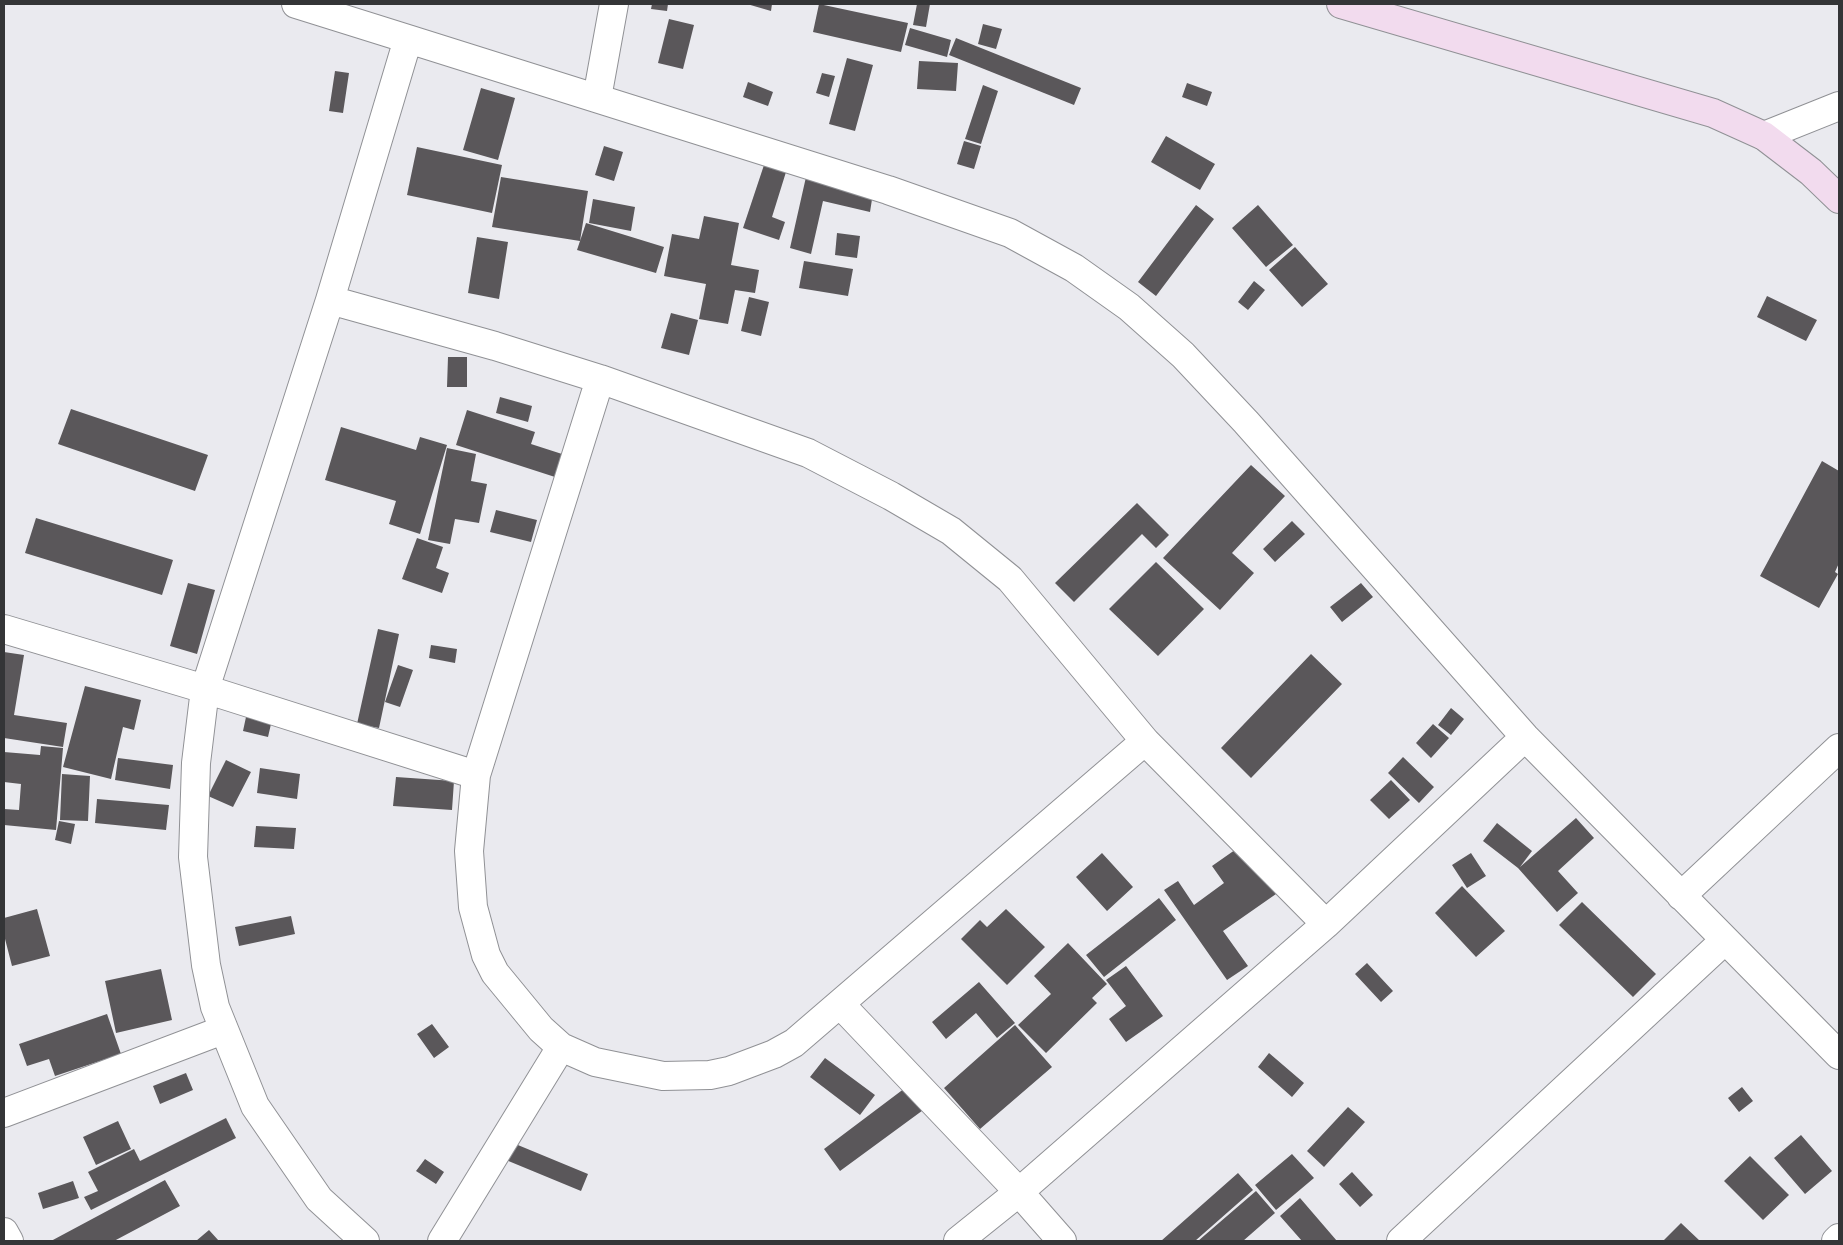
<!DOCTYPE html>
<style>
body{margin:0}
#map{position:relative;width:1843px;height:1245px;overflow:hidden;background:#eaeaef;font-family:Quicksand,sans-serif}
canvas{display:block}
.frame{position:absolute;inset:0;border:5px solid #343537;pointer-events:none}
</style>
<div id="map">
<canvas width="1843" height="1245"></canvas>
<div class="frame"></div>
</div>
<script>
const ctx = document.querySelector('canvas').getContext('2d');
ctx.lineJoin = 'round';
function fill(path, color) { ctx.fillStyle = color; ctx.fill(path, 'evenodd'); }
const poly = rows => new Path2D(rows.map(r => 'M' + r).join(''));
function trace(path, color, width, dash) { ctx.strokeStyle = color; ctx.lineWidth = width; ctx.lineCap = dash ? 'butt' : 'round'; ctx.setLineDash(dash || []); ctx.stroke(path); }
const building = poly([
 [652,4,668,4,667,11,651,9],
 [747,4,772,4,771,11],
 [819,4,908,23,901,52,813,32],
 [917,4,930,4,926,27,913,25],
 [669,19,694,25,683,69,658,63],
 [983,24,1002,29,996,49,978,44],
 [910,28,951,40,947,57,905,45],
 [956,38,1081,88,1074,105,949,55],
 [847,58,873,65,855,131,829,124],
 [919,61,958,63,956,91,917,89],
 [335,71,349,73,343,113,329,111],
 [822,73,835,76,829,97,816,93],
 [748,82,773,92,768,106,743,97],
 [1187,83,1212,92,1207,106,1182,97],
 [983,85,998,91,981,144,965,139],
 [481,88,515,98,498,160,463,150],
 [1166,136,1215,164,1200,190,1151,162],
 [964,141,981,146,974,169,957,164],
 [604,146,623,152,614,181,595,175],
 [417,147,502,165,492,213,407,195],
 [764,165,786,172,772,217,785,222,779,240,743,228],
 [501,177,588,191,580,241,492,227],
 [806,177,873,193,870,212,823,201,811,254,790,248],
 [593,199,635,207,631,231,589,223],
 [1196,205,1214,219,1156,296,1138,282],
 [1258,205,1293,245,1266,267,1232,228],
 [704,216,739,223,731,265,759,270,755,293,735,290,728,324,699,319,706,284,664,276,672,234,699,239],
 [586,223,664,247,656,273,577,250],
 [837,233,860,236,857,258,835,255],
 [477,237,508,242,499,299,468,293],
 [1295,247,1328,284,1302,307,1269,270],
 [804,261,853,269,848,296,799,288],
 [1254,281,1265,290,1248,310,1238,302],
 [1767,296,1817,320,1806,341,1757,317],
 [749,297,769,302,761,336,741,331],
 [671,313,698,320,689,355,661,348],
 [448,357,467,357,467,387,447,387],
 [500,397,532,406,528,422,496,413],
 [71,409,208,455,195,491,58,444],
 [467,410,535,432,531,444,562,454,555,477,456,445],
 [341,427,416,450,420,437,447,445,420,534,389,524,396,501,325,480],
 [447,448,476,454,471,481,487,484,479,523,455,519,450,544,428,540],
 [1822,461,1839,471,1839,563,1835,572,1838,574,1819,608,1760,576],
 [1251,465,1285,496,1232,553,1254,573,1220,610,1163,558],
 [1137,503,1169,535,1156,548,1142,534,1074,602,1055,583],
 [496,510,537,520,531,542,490,532],
 [36,518,173,560,162,595,25,553],
 [1292,521,1305,534,1275,562,1263,549],
 [417,538,443,547,436,568,449,573,442,593,402,579],
 [1156,562,1204,609,1158,656,1109,609],
 [188,583,215,590,197,654,170,646],
 [1361,583,1373,597,1342,622,1330,607],
 [378,629,399,634,379,728,357,724],
 [431,645,457,649,455,663,429,658],
 [4,652,24,655,14,715,67,723,63,747,4,738],
 [1311,654,1342,684,1251,778,1221,748],
 [398,665,413,670,400,707,385,702],
 [85,686,141,700,134,730,123,727,111,779,63,767],
 [1451,708,1464,719,1451,735,1438,725],
 [246,717,271,724,268,737,243,731],
 [1433,724,1449,738,1431,758,1416,743],
 [41,746,63,748,56,830,4,825,4,809,19,810,21,784,4,782,4,752,40,755],
 [1403,757,1434,787,1419,803,1388,773],
 [118,758,173,765,170,789,115,780],
 [226,760,251,772,233,807,208,796],
 [260,768,300,774,297,799,257,793],
 [62,774,90,776,88,821,60,820],
 [396,777,454,781,452,810,393,806],
 [1391,780,1410,800,1389,819,1370,800],
 [97,799,169,805,166,830,95,823],
 [1576,818,1594,838,1558,871,1578,893,1557,912,1518,868,1483,841,1497,823,1532,851,1520,867],
 [59,821,75,824,71,844,55,840],
 [256,826,296,828,294,849,254,847],
 [1242,845,1276,894,1223,931,1248,966,1227,980,1164,890,1178,881,1194,905,1224,883,1212,866],
 [1102,853,1133,887,1107,911,1076,877],
 [1471,853,1486,876,1467,888,1452,865],
 [1462,886,1505,931,1476,957,1435,913],
 [1159,898,1176,920,1104,977,1086,955],
 [1582,902,1656,974,1633,997,1559,925],
 [37,909,50,956,12,966,4,935,4,918],
 [1006,909,1045,947,1007,985,961,939,980,920,987,927],
 [291,916,295,934,239,946,235,927],
 [1068,943,1107,984,1092,998,1097,1003,1046,1053,1018,1025,1051,994,1034,976],
 [1367,963,1393,991,1381,1002,1355,974],
 [1126,966,1163,1016,1126,1042,1109,1019,1126,1006,1106,980],
 [161,969,172,1020,116,1033,105,981],
 [979,982,1015,1023,997,1038,976,1013,946,1039,932,1022],
 [107,1014,121,1054,55,1076,49,1059,27,1066,19,1044],
 [432,1024,449,1047,434,1058,417,1034],
 [1015,1025,1052,1067,980,1129,944,1088],
 [1269,1053,1304,1083,1292,1097,1258,1067],
 [825,1058,875,1095,860,1115,810,1077],
 [186,1073,193,1090,160,1104,153,1086],
 [913,1082,930,1105,840,1171,824,1149],
 [1742,1087,1753,1101,1739,1112,1728,1098],
 [1348,1107,1365,1122,1324,1167,1307,1151],
 [226,1118,236,1138,91,1210,84,1197,98,1191,88,1172,134,1149,140,1161],
 [118,1121,131,1149,96,1165,83,1137],
 [1801,1135,1832,1171,1805,1194,1774,1158],
 [513,1143,588,1174,581,1191,506,1160],
 [1292,1154,1314,1178,1276,1210,1255,1185],
 [1750,1156,1789,1195,1763,1220,1724,1181],
 [425,1159,444,1172,436,1184,416,1171],
 [1352,1172,1373,1195,1360,1207,1339,1184],
 [1238,1173,1253,1190,1195,1241,1161,1241],
 [165,1180,180,1206,114,1241,51,1241],
 [73,1181,79,1198,43,1209,38,1193],
 [1256,1191,1275,1213,1243,1241,1198,1241],
 [1300,1198,1337,1241,1302,1241,1280,1216],
 [1681,1223,1700,1241,1663,1241],
 [209,1230,219,1241,196,1241]
]);
const street = poly([
 [296,4,408,39,330,300,495,346,600,379,808,453,891,496,951,531,1010,579,1145,741,1326,924],
 [408,39,888,190,1010,233,1074,268,1129,307,1183,355,1246,422,1525,737,1839,1055],
 [597,98,614,4],
 [1764,136,1839,106],
 [330,300,205,689,196,763,193,857,206,965,215,1007,255,1106,319,1199,365,1241],
 [600,379,476,775,469,851,473,907,486,955,495,973,541,1029,561,1047,595,1062,663,1076,710,1075,729,1071,774,1054,794,1043,1145,741],
 [4,629,205,689,476,775],
 [1681,896,1839,748],
 [840,1004,1019,1192,1062,1241],
 [4,1113,223,1030],
 [4,1232,9,1241],
 [442,1241,561,1047],
 [958,1241,1019,1192,1326,924,1525,737],
 [1401,1241,1725,940],
 [1836,1241,1839,1238]
]);
const secondary = poly([
 [1341,4,1713,113,1764,136,1811,172,1839,199]
]);
fill(building, '#5a575a');
trace(street, '#909195', 30);
trace(secondary, '#909195', 30);
trace(street, '#fff', 28);
trace(secondary, '#f2dbee', 28);
</script>
